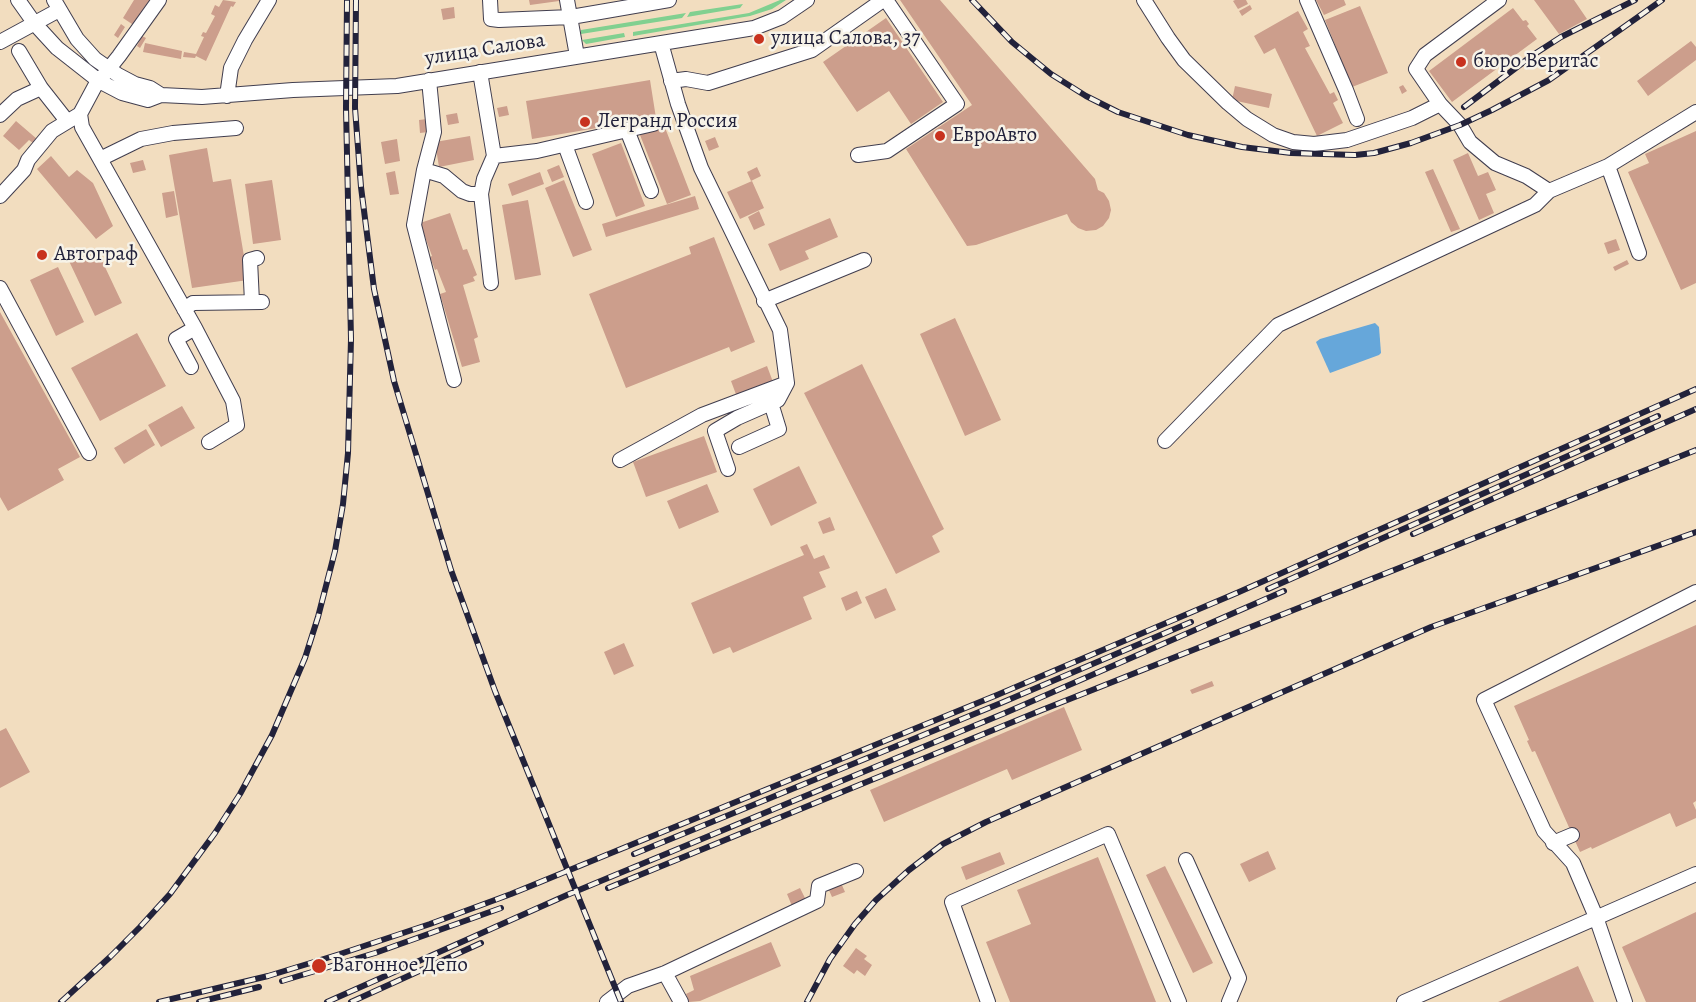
<!DOCTYPE html>
<meta charset="utf-8">
<style>
body{margin:0}
canvas{display:block;background:#f2ddbf}
</style>
<canvas width="1696" height="1002"></canvas>
<script>
const ctx = document.querySelector('canvas').getContext('2d');
ctx.lineJoin = 'round';
function fill(path, color) { ctx.fillStyle = color; ctx.fill(path, 'evenodd'); }
const poly = rows => new Path2D(rows.map(r => 'M' + r).join(''));
function trace(path, color, width, dash) { ctx.strokeStyle = color; ctx.lineWidth = width; ctx.lineCap = dash ? 'butt' : 'round'; ctx.setLineDash(dash || []); ctx.stroke(path); }
function label(font, color, halo, rows, align = 'center') {
  ctx.font = font + ' Alegreya,serif'; ctx.lineWidth = 5; ctx.setLineDash([]); ctx.textBaseline = 'middle'; ctx.strokeStyle = halo; ctx.fillStyle = color; for (const [text, x, y, turn = 0] of rows) {
    ctx.save(); ctx.translate(x, y); ctx.rotate((+turn || 0) * Math.PI / 180); ctx.textAlign = isNaN(turn) ? turn : align; if (halo) ctx.strokeText(text, 0, 0); ctx.fillText(text, 0, 0); ctx.restore();
  }
}
const green = poly([
 [780,0,786,0,772,9,750,16,633,36,633,32,749,13],
 [743,4,740,8,687,17,690,12],
 [686,13,682,18,581,34,581,30],
 [624,33,625,37,586,44,582,40]
]);
const water = poly([
 [1375,323,1379,327,1381,353,1379,355,1330,373,1316,342,1320,339]
]);
const building = poly([
 [134,0,152,0,135,26,123,18],
 [223,0,236,2,233,7,231,6,206,61,196,56,195,58,183,57,184,52,196,54,204,37,201,36,203,32,206,33,215,16,211,14,215,5,219,7],
 [529,0,559,0,559,1,530,5],
 [900,0,940,0,1095,179,1098,190,1104,193,1109,201,1111,210,1109,218,1103,226,1096,230,1086,231,1078,228,1071,222,1067,214,976,245,967,246,906,149,972,105],
 [1235,0,1246,0,1248,4,1238,9,1233,1],
 [1316,0,1344,0,1346,5,1324,15],
 [1534,0,1574,0,1587,19,1559,34],
 [1250,5,1252,9,1242,16,1239,11],
 [1360,6,1388,73,1352,87,1325,20],
 [454,7,455,18,443,20,441,9],
 [1513,8,1523,21,1526,20,1529,24,1527,26,1537,39,1452,102,1429,71],
 [1298,11,1308,29,1303,32,1310,46,1305,48,1330,94,1334,92,1338,100,1333,103,1343,123,1317,136,1275,48,1264,54,1254,36],
 [886,18,943,102,911,124,889,91,857,112,823,62],
 [121,24,125,27,118,38,114,35],
 [142,36,146,38,140,48,137,46],
 [1691,41,1696,47,1696,60,1648,96,1637,81],
 [145,43,182,51,181,59,143,52],
 [650,80,656,118,532,139,526,101],
 [1403,85,1407,91,1402,94,1399,87],
 [1235,86,1272,94,1269,108,1232,100],
 [507,106,509,115,499,117,497,108],
 [457,113,459,123,448,125,446,115],
 [427,119,428,132,420,133,419,120],
 [16,121,37,139,33,143,29,140,19,150,3,136],
 [664,125,691,195,667,204,640,135],
 [1696,131,1696,283,1681,290,1628,172,1649,163,1645,154],
 [470,136,474,160,439,167,435,142],
 [715,137,719,147,709,151,705,141],
 [397,139,400,161,385,164,381,142],
 [621,143,645,206,616,217,592,154],
 [207,148,213,182,231,179,248,280,192,288,169,155],
 [1468,153,1478,176,1488,172,1496,190,1486,194,1494,213,1479,220,1453,160],
 [51,156,69,177,77,170,93,183,113,226,96,239,37,169],
 [143,160,146,170,133,173,130,163],
 [559,165,564,177,552,182,547,170],
 [757,167,761,176,751,181,747,172],
 [1433,169,1460,229,1451,232,1425,172],
 [395,171,399,194,390,195,386,173],
 [540,172,544,184,512,196,508,184],
 [272,180,281,240,253,244,245,184],
 [564,180,592,250,573,257,545,188],
 [752,181,764,208,740,219,727,192],
 [174,191,178,215,166,218,162,193],
 [695,196,699,209,606,237,602,224],
 [528,200,541,275,515,280,502,205],
 [759,211,765,225,754,230,748,217],
 [450,213,463,250,467,249,477,275,473,277,475,281,463,285,478,337,474,339,480,362,462,367,440,294,446,292,437,269,435,270,430,257,432,256,420,223],
 [830,218,838,237,805,251,809,259,780,271,768,244],
 [714,237,755,342,731,352,729,347,626,388,589,294,691,254,689,247],
 [1616,239,1620,250,1608,254,1604,243],
 [96,248,122,303,95,316,69,261],
 [1627,260,1629,264,1615,271,1613,267],
 [58,267,84,322,56,336,30,280],
 [0,312,80,457,58,469,64,480,8,511,0,497],
 [955,318,1001,420,965,436,920,334],
 [137,333,166,386,100,421,71,368],
 [862,364,944,529,932,536,940,552,896,574,804,393],
 [767,366,773,382,737,397,731,381],
 [182,406,195,428,161,447,148,425],
 [146,429,155,445,124,464,114,448],
 [704,436,717,472,646,497,633,462],
 [799,466,817,503,771,526,753,489],
 [707,484,719,512,679,529,667,501],
 [830,517,835,530,823,534,818,522],
 [807,544,814,559,824,555,830,568,819,572,826,587,803,597,812,619,733,653,730,647,713,654,691,603,804,555,800,547],
 [886,588,896,610,875,619,865,597],
 [857,591,862,603,846,611,841,598],
 [1696,625,1696,801,1693,803,1696,810,1696,818,1676,827,1670,813,1592,849,1591,847,1580,852,1535,751,1532,752,1527,741,1529,740,1514,706],
 [624,643,634,666,614,675,604,652],
 [1212,681,1214,686,1192,694,1190,690],
 [1064,707,1082,750,1012,780,1007,769,884,822,870,790],
 [6,728,30,772,0,788,0,731],
 [1268,851,1276,869,1249,882,1240,864],
 [1000,852,1005,864,966,880,961,867],
 [1098,857,1156,1002,1010,1002,986,942,1031,924,1017,890],
 [1165,866,1213,963,1193,973,1146,875],
 [841,883,845,892,832,897,828,888],
 [800,888,806,900,792,906,787,894],
 [1696,912,1696,1002,1646,1002,1622,947],
 [771,942,781,966,779,967,700,1001,689,1002,686,994,694,990,690,976],
 [856,948,867,956,864,959,872,965,865,976,857,970,854,974,843,966],
 [1578,966,1594,1002,1498,1002]
]);
const minor = poly([
 [18,0,35,24,57,48,99,81,122,93,148,100,161,95],
 [54,0,77,39,95,59,118,75,135,84,150,88,161,95,202,97,293,90,397,86,754,28,782,17,807,0],
 [159,0,119,56,95,86,80,114,82,127,195,328,233,401,237,425,209,442],
 [490,0,491,19,499,20,571,17,669,0],
 [567,0,577,56],
 [1144,0,1168,38,1184,60,1228,103,1247,119,1273,135,1293,142,1314,144,1347,140,1412,118,1440,104],
 [1307,0,1346,90,1357,119],
 [1499,0,1425,55,1416,69,1440,104,1460,125,1470,142,1495,163,1526,176,1549,191,1608,166,1696,112],
 [0,42,59,10],
 [661,43,678,104,701,168,780,330,787,383,778,400,737,418,715,431,728,469],
 [19,51,41,88,67,121],
 [480,72,494,156,537,151,653,124],
 [429,80,434,132,424,170,414,225,454,380],
 [671,81,686,79,708,83,812,50,883,0],
 [227,96,231,68,245,40,269,0],
 [0,115,17,99,41,88],
 [627,130,651,191],
 [565,145,586,202],
 [858,155,887,151,957,104,886,0],
 [100,159,141,139,173,133,236,128],
 [1608,166,1639,253],
 [424,170,444,176,462,191,470,194,481,194],
 [0,196,24,170,28,160,52,131,80,114],
 [491,283,481,194,484,179,494,156],
 [0,288,89,453],
 [764,301,864,260],
 [252,302,250,260,257,258],
 [184,309,193,303,262,302],
 [191,367,176,339,195,328],
 [1165,441,1278,325,1535,205,1549,191],
 [739,447,779,429,771,403],
 [620,460,702,415,787,383],
 [1553,843,1572,835],
 [1186,860,1239,978,1229,1002],
 [665,973,681,1002],
 [607,1002,628,986,665,973,817,901,819,886,856,871],
 [988,1002,952,902,1108,834,1179,1002],
 [1404,1002,1696,874],
 [1625,1002,1596,917,1573,863,1544,831,1484,700,1696,592]
]);
const rail = poly([
 [356,0,355,108,361,187,374,289,394,381,451,570,495,691,621,1002],
 [972,0,1012,42,1051,74,1086,96,1118,112,1188,135,1242,147,1291,153,1355,155,1374,153,1411,143,1460,125,1492,110,1549,80,1662,0],
 [1464,107,1533,55,1561,37,1635,0],
 [1413,534,1696,409],
 [1268,589,1658,416],
 [634,854,1001,703,1191,622],
 [608,888,1042,710,1696,450],
 [282,981,375,953,501,908],
 [61,1002,110,957,140,927,170,894,215,833,240,794,272,735,305,658,318,617,335,551,343,504,348,453,351,339,346,108,347,0],
 [159,1002,268,976,340,954,430,924,511,894,997,695,1239,592,1696,389],
 [199,1002,259,987],
 [327,1002,567,895,1005,713,1284,591],
 [351,1002,481,943],
 [807,1002,830,959,855,924,876,900,909,870,943,844,986,822,1431,627,1696,532]
]);
const markers = [
 [759,39,6,"#c8321e"],
 [1461,62,6,"#c8321e"],
 [585,122,6,"#c8321e"],
 [940,136,6,"#c8321e"],
 [42,255,6,"#c8321e"],
 [319,966,8,"#c8321e"]
];
const poiNames = [
 ["улица Салова, 37",771,39],
 ["бюро Веритас",1473,62],
 ["Легранд Россия",597,122],
 ["ЕвроАвто",952,136],
 ["Автограф",54,255],
 ["Вагонное Депо",332,966]
];
const streetNames = [
 ["улица Салова",485,50,-9]
];
fill(green, '#81d090');
fill(water, '#66a7da');
fill(building, '#cc9e8c');
trace(minor, '#413e4f', 16);
trace(minor, '#fff', 14);
trace(rail, '#22223b', 6);
trace(rail, '#f7f3e8', 4, [11]);
for (const [x, y, r, color] of markers) { const dot = new Path2D(); dot.arc(x, y, r, 0, 2 * Math.PI); ctx.fillStyle = color; ctx.fill(dot); trace(dot, '#f7f3e8', 2); }
label('21px', '#22223b', '#f7f3e8', poiNames, 'left');
label('21px', '#22223b', '#f7f3e8', streetNames);
</script>
